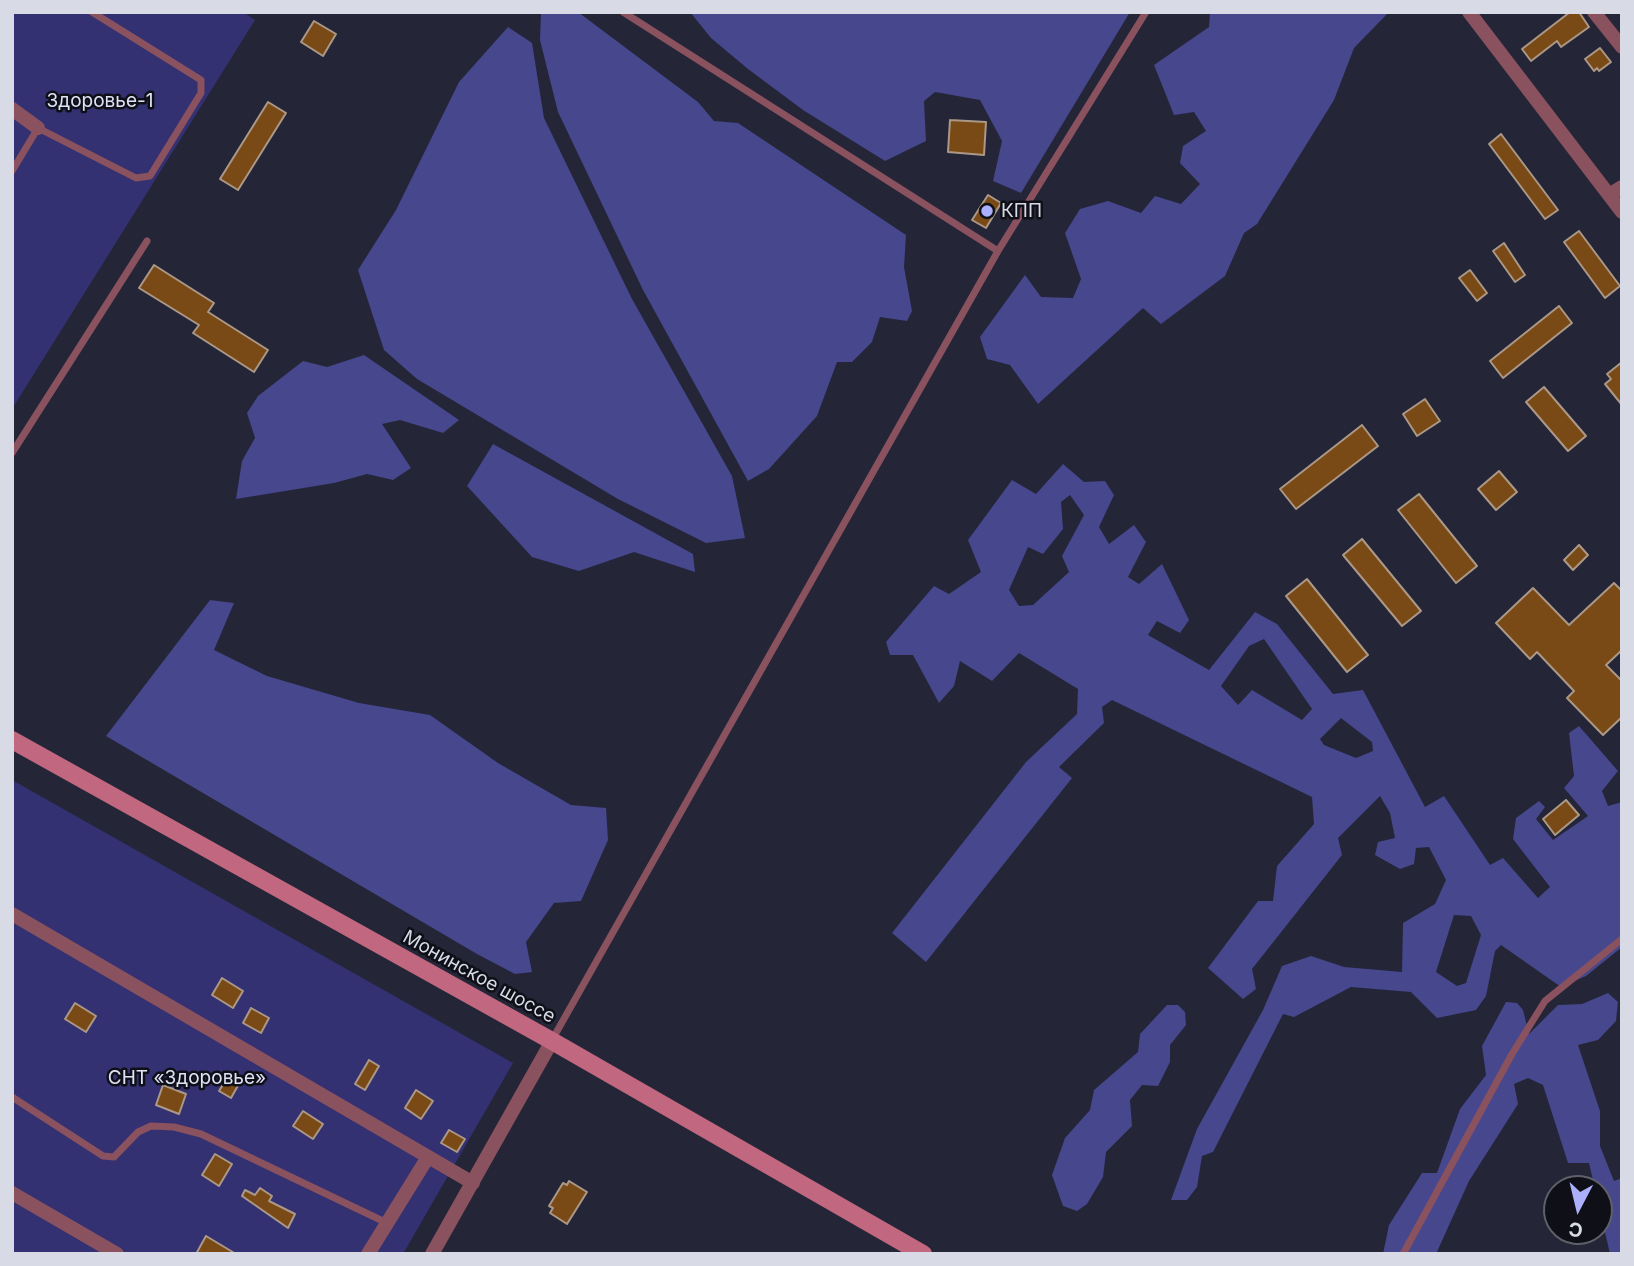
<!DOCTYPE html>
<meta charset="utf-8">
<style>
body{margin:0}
#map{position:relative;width:1634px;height:1266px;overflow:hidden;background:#242537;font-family:Inter,sans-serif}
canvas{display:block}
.frame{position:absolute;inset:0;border:14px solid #d8dae6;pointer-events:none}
.north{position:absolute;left:1543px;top:1175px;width:70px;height:70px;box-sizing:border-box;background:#0e0f17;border:2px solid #5f606a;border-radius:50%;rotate:187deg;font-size:19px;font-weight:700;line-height:28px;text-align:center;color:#d8dae6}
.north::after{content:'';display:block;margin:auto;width:24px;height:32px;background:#acaffb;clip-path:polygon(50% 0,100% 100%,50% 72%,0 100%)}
</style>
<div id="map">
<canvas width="1634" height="1266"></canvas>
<div class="frame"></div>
<div class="north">С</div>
</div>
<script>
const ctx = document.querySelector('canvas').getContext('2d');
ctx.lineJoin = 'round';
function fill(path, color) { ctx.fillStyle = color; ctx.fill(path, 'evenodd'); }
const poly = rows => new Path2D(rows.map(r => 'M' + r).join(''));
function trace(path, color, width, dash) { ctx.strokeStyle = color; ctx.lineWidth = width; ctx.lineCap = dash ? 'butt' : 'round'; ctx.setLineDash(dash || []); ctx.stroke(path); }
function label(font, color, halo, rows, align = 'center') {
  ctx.font = font + ' Inter,sans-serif'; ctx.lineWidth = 5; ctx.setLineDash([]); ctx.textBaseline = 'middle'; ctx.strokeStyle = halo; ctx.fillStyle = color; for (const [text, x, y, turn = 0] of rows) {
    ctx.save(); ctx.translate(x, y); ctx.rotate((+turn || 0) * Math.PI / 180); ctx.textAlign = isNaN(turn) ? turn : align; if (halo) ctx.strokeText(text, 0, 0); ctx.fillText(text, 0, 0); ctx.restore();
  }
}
const green = poly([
 [12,12,243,12,255,20,12,409],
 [12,780,513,1063,403,1254,12,1254]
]);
const forest = poly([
 [541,12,578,12,698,102,714,121,738,123,906,235,904,267,912,311,907,321,880,317,872,342,852,362,837,362,817,416,769,469,748,481,643,290,558,112,540,40],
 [690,12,1130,12,1021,193,993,181,1002,141,980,100,935,92,924,101,926,141,885,161,803,110,748,69,711,38],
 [1210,12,1389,12,1354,48,1334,100,1257,224,1244,233,1225,276,1161,324,1143,308,1038,404,1010,365,987,359,980,337,1025,275,1041,297,1073,298,1081,279,1065,233,1080,209,1108,201,1141,213,1155,196,1181,204,1200,184,1180,163,1183,146,1206,131,1194,112,1174,115,1154,65,1209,27],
 [508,27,532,43,544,118,632,299,732,476,745,538,706,543,618,499,417,379,384,350,358,270,396,210,459,82],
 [364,355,459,420,443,433,400,420,382,424,411,468,393,480,367,474,334,483,236,499,242,461,255,438,247,413,258,396,303,361,327,367],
 [493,444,693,554,695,572,634,552,579,571,532,557,467,486],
 [1063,464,1084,482,1105,481,1114,495,1099,527,1109,544,1134,525,1146,542,1128,577,1139,584,1162,564,1189,620,1180,633,1157,621,1148,635,1209,670,1255,612,1277,624,1333,694,1363,690,1425,807,1444,796,1490,865,1503,858,1538,898,1550,887,1513,839,1516,818,1539,801,1545,807,1536,819,1553,840,1588,816,1564,788,1574,776,1569,733,1579,726,1618,771,1602,791,1608,806,1622,802,1622,947,1586,976,1561,987,1501,945,1495,951,1486,996,1476,1010,1437,1018,1411,992,1351,987,1294,1017,1283,1014,1213,1152,1202,1156,1197,1187,1187,1200,1171,1200,1197,1129,1263,1010,1282,966,1311,956,1344,967,1402,972,1403,923,1435,904,1446,880,1429,847,1416,848,1414,864,1400,869,1375,855,1378,842,1395,838,1390,813,1380,796,1338,838,1342,855,1252,969,1256,989,1243,999,1208,968,1258,901,1273,901,1277,866,1314,824,1312,797,1112,700,1102,707,1104,723,1059,767,1072,778,926,962,892,933,1026,762,1077,714,1078,689,1019,653,992,681,960,661,954,686,939,703,913,655,890,655,886,642,934,586,949,594,981,572,968,540,1012,480,1036,494],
 [1070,495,1084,515,1062,556,1069,572,1033,605,1019,606,1009,590,1028,547,1043,554,1063,529,1061,502],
 [1264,639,1312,709,1302,720,1252,690,1238,705,1221,686,1249,646],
 [1341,718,1372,742,1373,751,1356,758,1324,745,1320,739],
 [1454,915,1471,916,1481,935,1466,983,1457,986,1436,972],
 [210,600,234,603,214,650,267,676,359,703,430,715,498,763,571,805,606,808,608,840,581,901,554,903,526,942,532,972,515,974,477,954,106,736],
 [1608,993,1618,1002,1616,1021,1598,1040,1578,1045,1600,1111,1600,1146,1614,1181,1622,1178,1622,1254,1610,1254,1599,1206,1599,1189,1595,1189,1589,1163,1568,1163,1543,1085,1528,1078,1514,1084,1518,1104,1469,1181,1436,1254,1383,1254,1389,1225,1422,1173,1437,1173,1460,1109,1486,1075,1482,1046,1506,1002,1517,1003,1523,1010,1529,1034,1558,1005,1582,1004],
 [1167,1005,1178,1005,1185,1012,1186,1025,1170,1045,1170,1062,1158,1086,1142,1085,1130,1100,1132,1126,1106,1152,1103,1177,1087,1204,1077,1211,1063,1206,1052,1175,1065,1138,1090,1110,1094,1090,1138,1052,1140,1034]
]);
const building = poly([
 [1570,12,1579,12,1589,27,1561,47,1557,41,1531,61,1522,49,1570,12],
 [314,21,336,34,323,56,301,42,314,21],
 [1600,48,1611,62,1599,71,1597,68,1594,71,1585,59,1600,48],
 [268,102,286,113,238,190,220,179,268,102],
 [950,120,986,122,984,155,948,152,950,120],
 [1501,134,1558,210,1545,219,1489,144,1501,134],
 [988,195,1001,203,986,228,972,220,988,195],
 [1579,231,1620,286,1605,298,1564,242,1579,231],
 [1504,243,1525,275,1515,282,1493,251,1504,243],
 [154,265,214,303,208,312,268,350,254,372,193,333,199,325,139,288,154,265],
 [1470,270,1487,293,1477,301,1459,278,1470,270],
 [1559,306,1572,323,1503,378,1490,361,1559,306],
 [1622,362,1622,405,1605,384,1611,379,1607,374,1622,362],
 [1544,387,1586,436,1568,451,1526,402,1544,387],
 [1425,399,1440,421,1417,436,1403,414,1425,399],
 [1362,425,1378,446,1296,509,1280,489,1362,425],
 [1499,471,1517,492,1496,510,1478,489,1499,471],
 [1419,494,1477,566,1456,583,1398,510,1419,494],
 [1362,539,1421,611,1402,626,1343,555,1362,539],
 [1579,545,1588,555,1573,570,1564,560,1579,545],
 [1307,579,1368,655,1347,672,1286,596,1307,579],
 [1614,583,1622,591,1622,650,1606,665,1622,681,1622,717,1603,735,1567,698,1574,691,1537,652,1530,659,1496,623,1533,588,1569,625,1614,583],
 [1566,800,1579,815,1555,835,1543,819,1566,800],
 [222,978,243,991,233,1008,212,995,222,978],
 [75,1003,96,1016,86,1032,65,1019,75,1003],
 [251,1008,269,1018,261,1033,243,1023,251,1008],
 [369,1060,379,1066,365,1090,355,1084,369,1060],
 [229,1075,240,1082,231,1098,219,1091,229,1075],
 [163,1085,186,1094,179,1114,156,1105,163,1085],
 [416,1090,433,1101,421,1119,405,1108,416,1090],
 [303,1111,323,1124,313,1139,293,1126,303,1111],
 [449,1130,465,1139,457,1152,441,1143,449,1130],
 [215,1154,232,1164,219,1186,202,1175,215,1154],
 [569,1181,587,1192,567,1224,550,1213,553,1208,549,1206,563,1183,567,1185,569,1181],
 [260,1188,272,1196,269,1201,295,1214,288,1228,242,1196,245,1190,255,1195,260,1188],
 [206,1236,236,1254,196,1254,206,1236]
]);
const service = poly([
 [623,12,998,251],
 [12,171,38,128,136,178,150,176,201,93,201,80,92,12],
 [12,453,147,241],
 [552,1040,998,251,1146,12],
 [12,1097,103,1156,114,1157,138,1132,151,1126,174,1127,201,1134,387,1223],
 [1403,1254,1512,1054,1545,1001,1622,939]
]);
const minor = poly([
 [1469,12,1622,212],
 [1594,12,1622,47],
 [12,109,38,128],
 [1609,195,1622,187],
 [12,914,473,1183],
 [12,1193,117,1254],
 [368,1254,428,1157],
 [432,1254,552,1041]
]);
const secondary = poly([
 [12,740,552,1041,923,1254]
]);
const markers = [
 [987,211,7,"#acaffb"]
];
const parkNames = [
 ["Здоровье-1",100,101],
 ["СНТ «Здоровье»",187,1078]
];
const poiNames = [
 ["КПП",1001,211]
];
const streetNames = [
 ["Монинское шоссе",479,977,29]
];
fill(green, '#333171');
fill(forest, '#46478d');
fill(building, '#794a15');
trace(building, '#ab9887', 2);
trace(service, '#8a515f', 7);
trace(minor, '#8a515f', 14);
trace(secondary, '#c1677f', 18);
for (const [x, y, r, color] of markers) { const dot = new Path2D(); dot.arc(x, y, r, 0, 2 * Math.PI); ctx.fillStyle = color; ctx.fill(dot); trace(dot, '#0e0f17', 2.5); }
label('19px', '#dfe2f7', '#0e0f17', parkNames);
label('19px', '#d8dae6', '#0e0f17', poiNames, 'left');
label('19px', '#d8dae6', '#0e0f17', streetNames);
</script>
